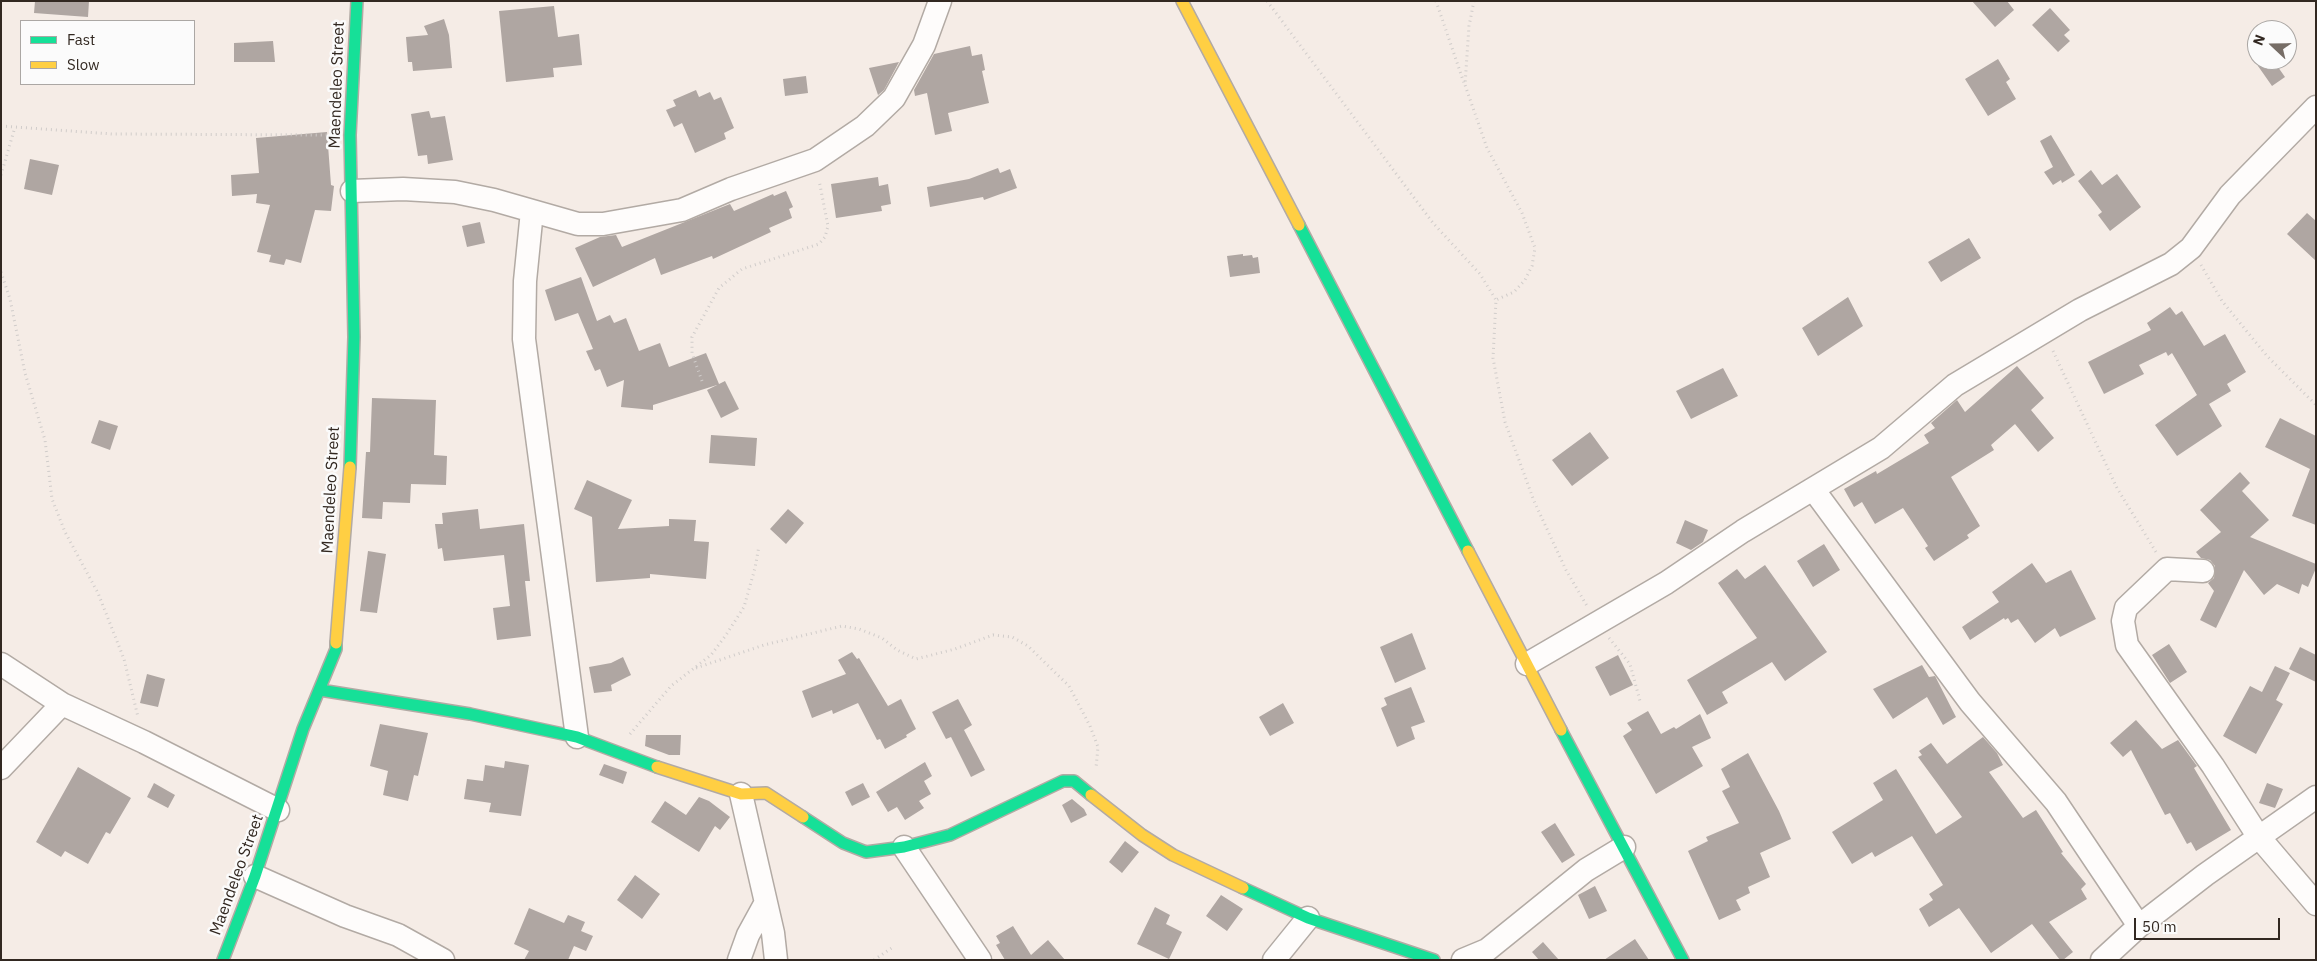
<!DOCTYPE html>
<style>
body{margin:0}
#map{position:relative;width:2317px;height:961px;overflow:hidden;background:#f5ece6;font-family:"IBM Plex Sans",sans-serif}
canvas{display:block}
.frame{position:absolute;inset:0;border:2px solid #322821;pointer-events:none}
.legend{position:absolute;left:20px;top:20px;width:175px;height:65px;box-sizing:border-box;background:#fbfbfb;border:1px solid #aba7a4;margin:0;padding:6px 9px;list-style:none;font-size:15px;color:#322821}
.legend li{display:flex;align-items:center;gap:10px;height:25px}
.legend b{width:25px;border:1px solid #aba7a4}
.north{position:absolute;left:2247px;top:20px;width:50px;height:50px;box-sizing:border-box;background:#fbfbfb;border:1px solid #aba7a4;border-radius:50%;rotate:291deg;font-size:14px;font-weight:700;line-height:20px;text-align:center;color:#322821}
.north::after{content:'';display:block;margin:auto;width:18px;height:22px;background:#766d66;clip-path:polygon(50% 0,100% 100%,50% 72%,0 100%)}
.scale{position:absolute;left:2134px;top:918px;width:146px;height:22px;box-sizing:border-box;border:2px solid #322821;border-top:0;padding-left:6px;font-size:15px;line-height:18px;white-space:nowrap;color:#322821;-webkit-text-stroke:4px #fbfbfb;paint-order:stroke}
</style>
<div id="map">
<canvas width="2317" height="961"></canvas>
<div class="frame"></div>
<ul class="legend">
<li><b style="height:6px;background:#16e098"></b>Fast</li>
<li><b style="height:6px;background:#ffcf43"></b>Slow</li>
</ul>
<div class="north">N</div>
<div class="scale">50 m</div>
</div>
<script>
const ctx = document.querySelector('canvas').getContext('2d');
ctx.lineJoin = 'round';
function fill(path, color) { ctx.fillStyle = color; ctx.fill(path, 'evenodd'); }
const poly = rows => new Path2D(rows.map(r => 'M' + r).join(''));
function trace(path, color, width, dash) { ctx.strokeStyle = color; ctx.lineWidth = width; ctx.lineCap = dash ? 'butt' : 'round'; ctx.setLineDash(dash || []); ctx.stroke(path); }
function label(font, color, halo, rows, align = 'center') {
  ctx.font = font + ' "IBM Plex Sans",sans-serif'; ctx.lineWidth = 5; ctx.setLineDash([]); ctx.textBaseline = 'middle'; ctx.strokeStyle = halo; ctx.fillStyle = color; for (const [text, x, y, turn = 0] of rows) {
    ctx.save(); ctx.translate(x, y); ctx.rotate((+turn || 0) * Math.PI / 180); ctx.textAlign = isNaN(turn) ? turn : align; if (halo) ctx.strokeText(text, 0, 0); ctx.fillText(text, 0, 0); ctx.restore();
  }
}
const building = poly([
 [35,1,89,1,88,17,34,13],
 [1972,1,2007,1,2014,10,1995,27],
 [554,6,558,37,579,34,582,65,553,68,554,77,506,82,499,11],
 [2050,8,2070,30,2064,35,2070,41,2058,52,2032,25],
 [444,19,449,35,452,68,413,71,412,62,408,62,406,37,428,35,424,26],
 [273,41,275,62,234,62,234,43],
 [970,46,972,56,982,54,985,70,982,71,989,103,948,113,952,131,935,135,927,93,915,96,914,90,934,54],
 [1998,59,2010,79,2006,82,2016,99,1988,116,1965,79],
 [2266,60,2273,60,2285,77,2272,86,2258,66],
 [899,62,884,90,878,95,869,68],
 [806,76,808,93,785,96,783,79],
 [696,90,699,97,710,92,714,100,721,97,734,128,724,133,726,139,695,153,682,123,674,127,666,110,676,106,673,100],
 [429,111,431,118,445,116,453,160,428,164,427,155,418,156,411,114],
 [327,132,331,185,334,186,331,211,315,210,301,263,286,259,284,265,269,262,271,255,257,252,270,205,256,203,257,194,232,196,231,175,259,173,256,138],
 [2051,135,2075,175,2062,183,2061,180,2053,185,2044,172,2053,167,2040,141],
 [30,159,59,165,52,195,24,189],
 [998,168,1000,173,1010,169,1017,188,984,200,983,197,930,207,927,187,969,179],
 [2091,170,2102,185,2117,174,2141,207,2110,231,2098,215,2102,212,2078,181],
 [878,177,879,186,888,184,891,204,881,206,882,211,836,218,831,184],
 [786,191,793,207,789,209,792,218,769,228,771,232,713,259,712,256,661,275,655,258,593,287,575,248,600,237,616,235,622,247,730,204,734,211,773,194,774,196],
 [2307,213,2316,221,2316,261,2287,234],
 [480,222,485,243,467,247,462,226],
 [1969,238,1981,258,1941,282,1928,262],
 [1243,254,1243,256,1252,255,1253,258,1258,257,1260,273,1230,277,1227,256],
 [581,277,597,321,610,315,614,323,626,318,639,351,660,343,669,367,706,353,719,384,725,381,739,409,721,418,707,390,717,385,653,405,653,410,621,407,624,380,607,387,600,369,595,371,586,351,593,349,578,313,555,321,545,290],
 [1848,297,1863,326,1818,356,1802,328],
 [2170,307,2176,315,2182,311,2204,346,2225,334,2246,372,2227,384,2231,391,2209,404,2222,426,2177,456,2155,425,2197,395,2172,353,2168,356,2166,352,2139,365,2144,374,2104,394,2088,362,2151,330,2147,323],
 [2017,366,2044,398,2031,410,2054,438,2038,452,2015,424,1991,445,1994,450,1951,477,1980,526,1967,535,1969,538,1934,561,1925,548,1928,546,1903,508,1875,524,1862,502,1854,507,1844,489,1876,471,1877,474,1929,443,1924,435,1935,428,1931,423,1957,400,1965,412],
 [1723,368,1738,396,1691,419,1676,391],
 [372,398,436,400,434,455,447,456,446,485,411,484,410,503,383,502,382,519,362,518,366,452,370,452],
 [2280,418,2316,436,2316,525,2292,516,2310,469,2265,447],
 [99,420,118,426,110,450,91,443],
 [1590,432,1609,458,1572,486,1552,460],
 [711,435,757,438,755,466,709,463],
 [2240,472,2250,483,2242,491,2269,520,2250,537,2316,564,2316,568,2308,587,2302,584,2299,594,2277,584,2264,595,2244,570,2216,628,2200,620,2214,591,2208,583,2214,578,2215,566,2210,560,2201,558,2196,552,2221,532,2200,510],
 [587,480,632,500,618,529,669,526,669,519,696,520,694,541,709,542,706,579,650,574,650,578,596,582,592,517,574,509],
 [478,509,480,529,524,524,530,581,525,581,531,636,497,640,493,608,510,606,504,555,444,561,442,548,438,549,435,524,443,524,442,513],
 [788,509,804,523,786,544,770,529],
 [1685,520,1708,530,1703,542,1691,550,1676,543],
 [1824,544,1840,570,1813,587,1797,561],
 [368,551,386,554,377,613,360,611],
 [2032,563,2046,583,2071,570,2096,619,2060,637,2055,628,2035,643,2018,619,2011,623,2008,618,2005,620,2004,618,1970,640,1962,627,1999,602,1992,592],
 [1765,565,1827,652,1785,681,1772,662,1722,692,1728,703,1707,715,1687,680,1757,638,1718,583,1737,569,1745,579],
 [1412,633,1426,669,1395,683,1380,647],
 [2169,644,2187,672,2170,683,2152,655],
 [2300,647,2316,655,2316,682,2289,669],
 [852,652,857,659,859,658,888,706,901,699,916,729,906,735,907,737,885,749,880,739,877,740,858,703,833,714,832,710,812,718,802,691,846,674,838,660],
 [1618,655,1633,685,1610,696,1595,667],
 [623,657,631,675,611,685,612,691,594,693,589,667,611,663],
 [1922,665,1929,677,1935,676,1956,717,1943,725,1927,697,1893,719,1873,689],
 [2275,666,2290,673,2276,700,2283,704,2256,754,2223,736,2250,686,2262,692],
 [147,674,165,679,158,707,140,703],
 [1411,687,1425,722,1411,727,1415,739,1397,747,1381,708,1387,705,1384,698],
 [958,699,972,725,964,730,985,770,971,777,951,737,946,739,932,712],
 [1283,703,1294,723,1270,736,1259,717],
 [1648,711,1661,734,1674,727,1676,729,1700,714,1711,738,1692,747,1703,766,1656,794,1623,736,1632,730,1627,723],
 [2136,720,2162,749,2178,740,2197,766,2194,768,2231,830,2196,851,2191,842,2187,844,2170,813,2165,815,2131,750,2123,757,2110,743],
 [380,724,428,733,418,776,414,775,408,801,383,795,388,771,370,766],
 [646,735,681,735,680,755,669,755,645,746],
 [1983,737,1997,753,2003,765,1989,772,2023,818,2036,810,2063,852,2061,853,2086,884,2081,889,2087,899,2049,922,2073,952,2063,960,2060,960,2032,924,1991,953,1959,908,1929,927,1919,909,1933,900,1929,894,1943,885,1912,836,1875,857,1872,852,1852,864,1832,832,1883,800,1873,783,1896,769,1936,834,1962,817,1918,757,1922,755,1919,751,1931,743,1947,764],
 [1748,753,1779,811,1791,839,1760,853,1770,877,1748,887,1750,893,1736,900,1741,910,1719,920,1688,851,1708,841,1706,837,1739,823,1722,791,1730,787,1721,769],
 [505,761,529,765,521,816,489,812,491,803,464,799,467,779,483,781,485,765,504,768],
 [925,762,932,776,924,781,931,794,919,801,924,808,905,820,897,807,888,812,876,792],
 [604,764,627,772,623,784,599,775],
 [78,767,131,798,110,834,106,832,88,864,65,851,61,857,36,842],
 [154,783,175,795,168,808,147,797],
 [863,783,870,797,852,806,845,792],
 [2267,783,2283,789,2275,808,2259,803],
 [699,797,709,801,730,817,720,830,715,826,699,852,651,822,665,801,686,815],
 [1072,799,1084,809,1087,815,1071,823,1062,805],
 [1555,823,1575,855,1562,863,1541,832],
 [1125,841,1139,852,1122,873,1109,862],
 [635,875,660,894,642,919,617,900],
 [1595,886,1607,911,1589,919,1578,895],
 [1221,895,1243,909,1227,931,1206,916],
 [1155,907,1170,915,1166,924,1182,932,1169,959,1137,944],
 [529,908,564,923,568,915,585,922,581,931,593,936,586,951,574,946,568,960,524,960,529,951,514,944],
 [1013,926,1031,955,1048,940,1065,960,1005,960,996,945,1000,943,996,936],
 [1635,939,1649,960,1604,960],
 [1543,942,1559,960,1539,960,1532,952]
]);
const path = poly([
 [1267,1,1433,223,1480,274,1496,300,1493,358,1505,422,1534,501,1566,570,1587,606],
 [1436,1,1464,83],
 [1474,1,1469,26,1465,85,1487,148,1522,213,1535,248,1532,266,1525,280,1514,292,1496,300],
 [1,126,112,134,327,135],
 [1,175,15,127],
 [2201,265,2222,301,2267,356,2316,405],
 [1,272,10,299,25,373,45,440,52,499,65,532,98,593,124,659,138,717],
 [2053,351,2117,488,2156,552],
 [702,381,692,353,692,337,719,288,742,269,819,244,825,237,828,226,819,180],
 [1609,638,1630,664,1640,701],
 [696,668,764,645,842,626,859,629,882,638,897,650,916,659,955,649,993,635,1012,637,1028,646,1069,686,1090,726,1098,747,1096,768],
 [630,734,671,686,711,655,726,635,744,607,755,568,759,546],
 [874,960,893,947]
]);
const street = poly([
 [352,191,403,189,455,192,494,200,578,224,603,224,682,210,731,189,815,160,865,126,894,98,924,45,940,1],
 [532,211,525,281,524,339,577,737],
 [1813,489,1970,702,2056,802,2139,926],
 [2203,571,2167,569,2126,608,2123,621,2127,645,2213,766,2258,836,2316,904],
 [1,664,62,704,144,742,278,810],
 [1527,664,1666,583,1743,531,1881,448,1955,385,2080,310,2171,264,2191,248,2230,195,2316,107],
 [1,768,62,704],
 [741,794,773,933,776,960],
 [904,847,980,960],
 [255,876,345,916,398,935,443,960],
 [739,960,748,935,765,904],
 [1274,960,1308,918],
 [1463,960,1487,950,1586,870,1624,847],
 [2102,960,2139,926,2205,875,2316,797]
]);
const fast = poly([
 [1299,225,1468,551],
 [350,467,354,337,350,135,357,1],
 [320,690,470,714,577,737,657,767],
 [1561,730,1683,960],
 [803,817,843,843,866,852,904,847,950,835,1063,781,1074,781,1091,795],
 [1243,888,1308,918,1434,960],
 [223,960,255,876,303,729,336,649,336,643]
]);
const slow = poly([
 [1182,1,1299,225],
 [1468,551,1561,730],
 [336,643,350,467],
 [657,767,741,794,766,793,803,817],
 [1091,795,1142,835,1173,855,1243,888]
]);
const streetNames = [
 ["Maendeleo Street",337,85,-88],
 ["Maendeleo Street",331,490,-87],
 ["Maendeleo Street",237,875,-70]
];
fill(building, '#afa6a2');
trace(street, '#b2aaa4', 25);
trace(fast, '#b2aaa4', 14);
trace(slow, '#b2aaa4', 14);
trace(path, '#d0ccca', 3, [1, 4]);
trace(street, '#fefcfb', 22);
trace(fast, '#16e098', 11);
trace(slow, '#ffcf43', 11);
label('16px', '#322821', '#fbfbfb', streetNames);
</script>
